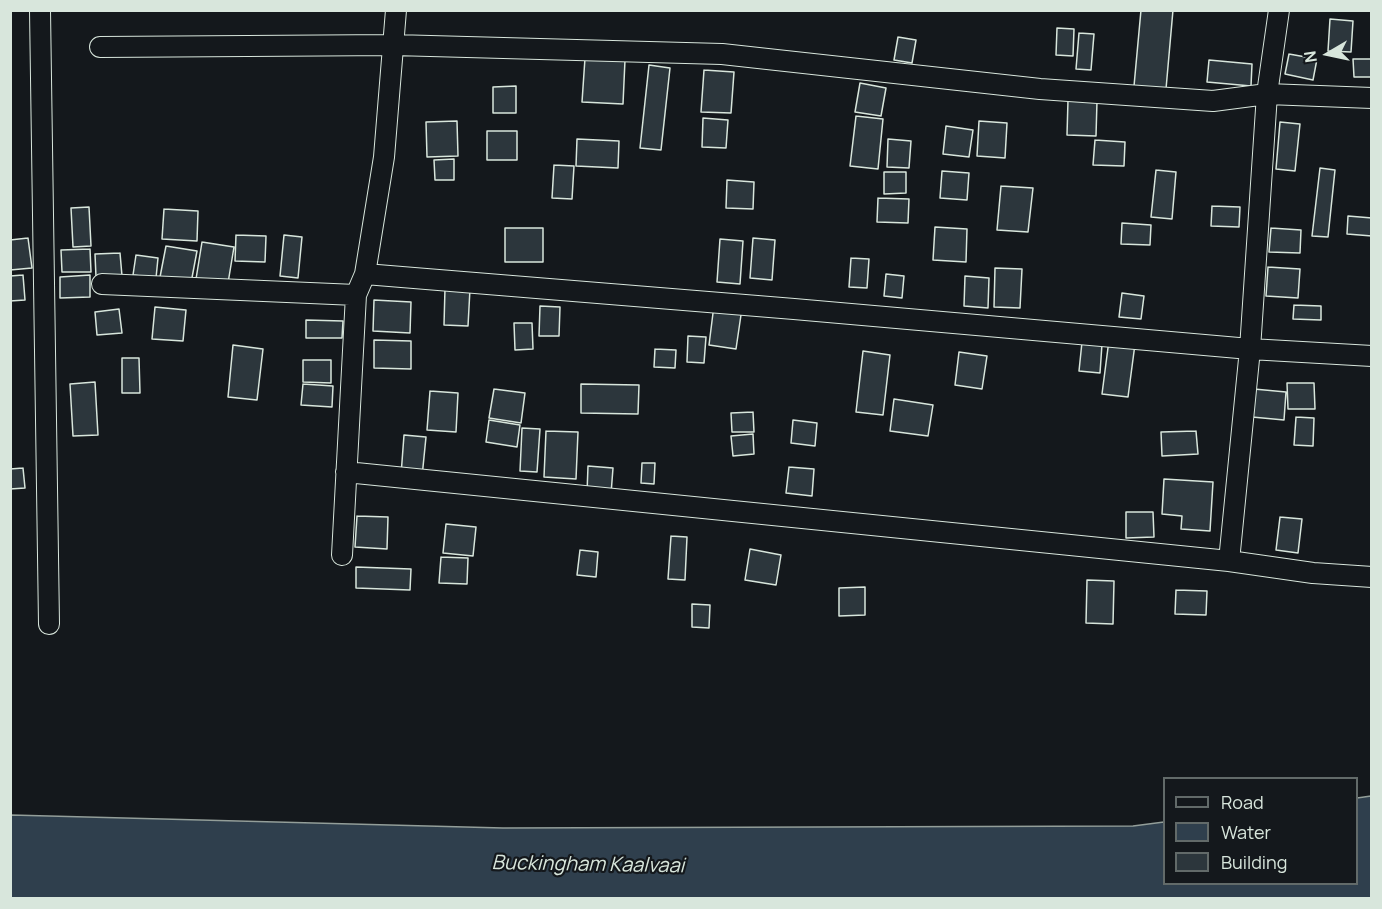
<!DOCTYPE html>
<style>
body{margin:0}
#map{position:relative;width:1382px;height:909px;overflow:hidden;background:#14181c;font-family:Manrope,sans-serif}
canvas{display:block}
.frame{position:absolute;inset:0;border:12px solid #d8e6dc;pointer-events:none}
.legend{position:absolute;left:1163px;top:777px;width:195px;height:108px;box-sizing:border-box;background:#14181c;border:2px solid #626a69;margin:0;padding:8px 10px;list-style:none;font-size:18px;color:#d8e6dc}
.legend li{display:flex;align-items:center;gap:12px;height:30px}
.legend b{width:30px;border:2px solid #626a69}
.north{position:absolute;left:1298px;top:24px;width:60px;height:60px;-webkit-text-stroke:4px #14181c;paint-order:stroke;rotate:261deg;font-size:16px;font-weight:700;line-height:24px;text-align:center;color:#d8e6dc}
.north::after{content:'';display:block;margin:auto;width:21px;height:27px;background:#d8e6dc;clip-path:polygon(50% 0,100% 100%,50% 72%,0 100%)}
</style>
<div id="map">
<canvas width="1382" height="909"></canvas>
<div class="frame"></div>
<ul class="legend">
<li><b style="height:8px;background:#14181c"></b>Road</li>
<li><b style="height:16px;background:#2f3f4d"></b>Water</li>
<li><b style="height:16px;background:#2c363c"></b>Building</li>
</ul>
<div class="north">N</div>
</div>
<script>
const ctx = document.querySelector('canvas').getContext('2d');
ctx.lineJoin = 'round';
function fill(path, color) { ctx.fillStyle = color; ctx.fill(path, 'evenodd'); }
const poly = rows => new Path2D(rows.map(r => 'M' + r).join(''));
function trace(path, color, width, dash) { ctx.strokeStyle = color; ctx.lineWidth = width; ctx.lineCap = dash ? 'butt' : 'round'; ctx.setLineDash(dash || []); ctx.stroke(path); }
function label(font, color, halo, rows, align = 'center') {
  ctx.font = font + ' Manrope,sans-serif'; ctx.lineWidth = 4.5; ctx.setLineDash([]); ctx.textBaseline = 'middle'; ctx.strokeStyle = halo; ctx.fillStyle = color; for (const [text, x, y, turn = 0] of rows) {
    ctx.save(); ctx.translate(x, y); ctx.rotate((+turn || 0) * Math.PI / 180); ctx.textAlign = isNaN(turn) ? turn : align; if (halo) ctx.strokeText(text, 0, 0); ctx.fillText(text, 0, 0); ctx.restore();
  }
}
const water = poly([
 [1371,796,1371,898,11,898,11,815,503,828,1133,826,1164,822,1164,884,1356,884,1357,798,1371,796]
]);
const building = poly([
 [1141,10,1173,10,1166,89,1134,86,1141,10],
 [1330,19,1353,21,1351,52,1328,51,1330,19],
 [1057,28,1074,29,1073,56,1056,55,1057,28],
 [1079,33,1094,34,1091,70,1076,69,1079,33],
 [898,37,916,40,912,63,894,60,898,37],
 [1289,54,1317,59,1313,80,1285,74,1289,54],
 [585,58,625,60,623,104,582,102,585,58],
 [1353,59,1372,59,1372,77,1354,77,1353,59],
 [1209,60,1252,64,1251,86,1207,82,1209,60],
 [649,65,670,68,661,150,640,148,649,65],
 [704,70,734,72,731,113,701,112,704,70],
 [860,83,886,88,881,116,855,112,860,83],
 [516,86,516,113,493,113,493,87,516,86],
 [1068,100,1097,101,1096,136,1067,135,1068,100],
 [856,116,883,119,878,169,850,166,856,116],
 [703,118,728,120,726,148,702,147,703,118],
 [457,121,458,156,427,157,426,122,457,121],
 [979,121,1007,123,1005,158,977,156,979,121],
 [1280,122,1300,124,1295,171,1276,169,1280,122],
 [946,126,973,130,969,157,943,154,946,126],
 [487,131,517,131,517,160,487,160,487,131],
 [577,139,619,141,618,168,576,166,577,139],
 [888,139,911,141,909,168,887,167,888,139],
 [1095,140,1125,142,1124,166,1093,165,1095,140],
 [454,159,454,180,435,180,434,160,454,159],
 [554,165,574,166,572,199,552,198,554,165],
 [1320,168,1335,170,1328,237,1312,236,1320,168],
 [1156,170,1176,172,1172,219,1151,217,1156,170],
 [942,171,969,173,967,200,940,198,942,171],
 [884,172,906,172,906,193,884,194,884,172],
 [727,180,754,182,753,209,726,208,727,180],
 [1001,186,1033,188,1028,232,997,230,1001,186],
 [878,198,909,199,908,223,877,222,878,198],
 [1212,206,1240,207,1239,227,1211,226,1212,206],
 [89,207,91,246,73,247,71,208,89,207],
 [164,209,198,211,197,241,162,239,164,209],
 [1348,216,1372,218,1372,236,1347,234,1348,216],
 [1122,223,1151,225,1150,245,1121,244,1122,223],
 [935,227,967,229,966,262,933,260,935,227],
 [505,228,543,228,543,262,505,262,505,228],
 [1271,228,1301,230,1300,253,1269,252,1271,228],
 [236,235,266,236,265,262,235,261,236,235],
 [284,235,302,237,298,278,280,276,284,235],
 [28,238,32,268,10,270,10,240,28,238],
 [753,238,775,240,772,280,750,278,753,238],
 [720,239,743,241,740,284,717,282,720,239],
 [202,242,234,247,228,283,196,279,202,242],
 [166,246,197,251,191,283,160,277,166,246],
 [90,249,91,272,62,272,61,250,90,249],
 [120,253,122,276,96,277,95,254,120,253],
 [136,255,158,258,156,278,133,275,136,255],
 [851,258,869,259,867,288,849,287,851,258],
 [1268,267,1300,269,1298,298,1266,296,1268,267],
 [995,268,1022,269,1020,308,994,307,995,268],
 [886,274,904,276,902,298,884,296,886,274],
 [23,275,25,300,10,301,10,276,23,275],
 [90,275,90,297,60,298,60,277,90,275],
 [965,276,989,278,988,308,964,306,965,276],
 [445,288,470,289,468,326,444,325,445,288],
 [1122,293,1144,296,1141,319,1119,317,1122,293],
 [374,300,411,302,410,333,373,331,374,300],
 [714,305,742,308,736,349,709,345,714,305],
 [1294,305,1321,306,1321,320,1293,319,1294,305],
 [540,306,560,307,559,336,539,336,540,306],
 [155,307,186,310,183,341,152,339,155,307],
 [119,309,122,333,97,335,95,312,119,309],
 [306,320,343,321,342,338,306,338,306,320],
 [514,323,532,323,533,349,515,350,514,323],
 [688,336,706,337,704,363,687,362,688,336],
 [374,340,411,341,411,369,374,368,374,340],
 [1109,340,1135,344,1128,397,1102,394,1109,340],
 [1082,342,1102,344,1100,373,1079,371,1082,342],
 [233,345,263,349,257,400,228,397,233,345],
 [655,349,676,350,675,368,654,367,655,349],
 [863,351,890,355,883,415,856,412,863,351],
 [959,352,987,356,982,389,955,385,959,352],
 [122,358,139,358,140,393,122,393,122,358],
 [303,360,331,360,331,383,303,382,303,360],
 [95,382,98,435,73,436,70,384,95,382],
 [1287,383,1314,383,1315,409,1288,409,1287,383],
 [303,384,333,386,332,407,301,405,303,384],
 [581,384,639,385,638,414,581,413,581,384],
 [494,389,525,393,521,423,489,418,494,389],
 [1254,389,1286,392,1284,420,1252,417,1254,389],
 [430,391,458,393,456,432,427,430,430,391],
 [894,399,933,405,928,436,890,431,894,399],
 [753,412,754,432,732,432,731,413,753,412],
 [1296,417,1314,418,1313,446,1294,445,1296,417],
 [489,420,520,425,517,447,486,442,489,420],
 [793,420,817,423,815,446,791,443,793,420],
 [522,428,540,429,537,472,520,471,522,428],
 [546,431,578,432,576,479,544,477,546,431],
 [1196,431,1198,454,1162,456,1161,432,1196,431],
 [753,434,754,454,733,456,731,436,753,434],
 [404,435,426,437,422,477,401,475,404,435],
 [642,463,655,463,654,484,641,483,642,463],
 [588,466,613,468,611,494,587,493,588,466],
 [789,467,814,469,812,496,786,493,789,467],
 [23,468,25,488,10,489,10,469,23,468],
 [1164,479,1213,482,1210,531,1181,529,1182,516,1162,514,1164,479],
 [1126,512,1153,512,1154,537,1126,538,1126,512],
 [357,516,388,517,387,549,355,547,357,516],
 [1280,517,1302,519,1298,553,1276,550,1280,517],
 [446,524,476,527,473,556,443,553,446,524],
 [671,536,687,537,685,580,668,579,671,536],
 [750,549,781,555,776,585,745,580,750,549],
 [580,550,598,552,596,577,577,575,580,550],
 [441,557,468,558,467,584,439,583,441,557],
 [356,567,411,569,410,590,356,588,356,567],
 [1087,580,1114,581,1113,624,1086,623,1087,580],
 [865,587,865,615,839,616,839,588,865,587],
 [1176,590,1207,591,1206,615,1175,614,1176,590],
 [692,604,710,605,709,628,692,627,692,604]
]);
const street = poly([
 [40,10,49,624],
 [100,47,394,45,722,54,1040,89,1213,101,1267,94,1372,98],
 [365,274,794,309,1250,349,1372,356],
 [102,284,356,295],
 [346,472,1229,561,1313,573,1372,577],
 [342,555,356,295,365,274,384,157,396,10],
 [1229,561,1250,349,1267,94,1279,10]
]);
const waterNames = [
 ["Buckingham Kaalvaai",588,865,1]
];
fill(water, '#2f3f4d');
trace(water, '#939e99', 1.5);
fill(building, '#2c363c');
trace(building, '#d8e6dc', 1.5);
trace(street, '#d8e6dc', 22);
trace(street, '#14181c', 20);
label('italic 20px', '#d8e6dc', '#14181c', waterNames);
</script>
